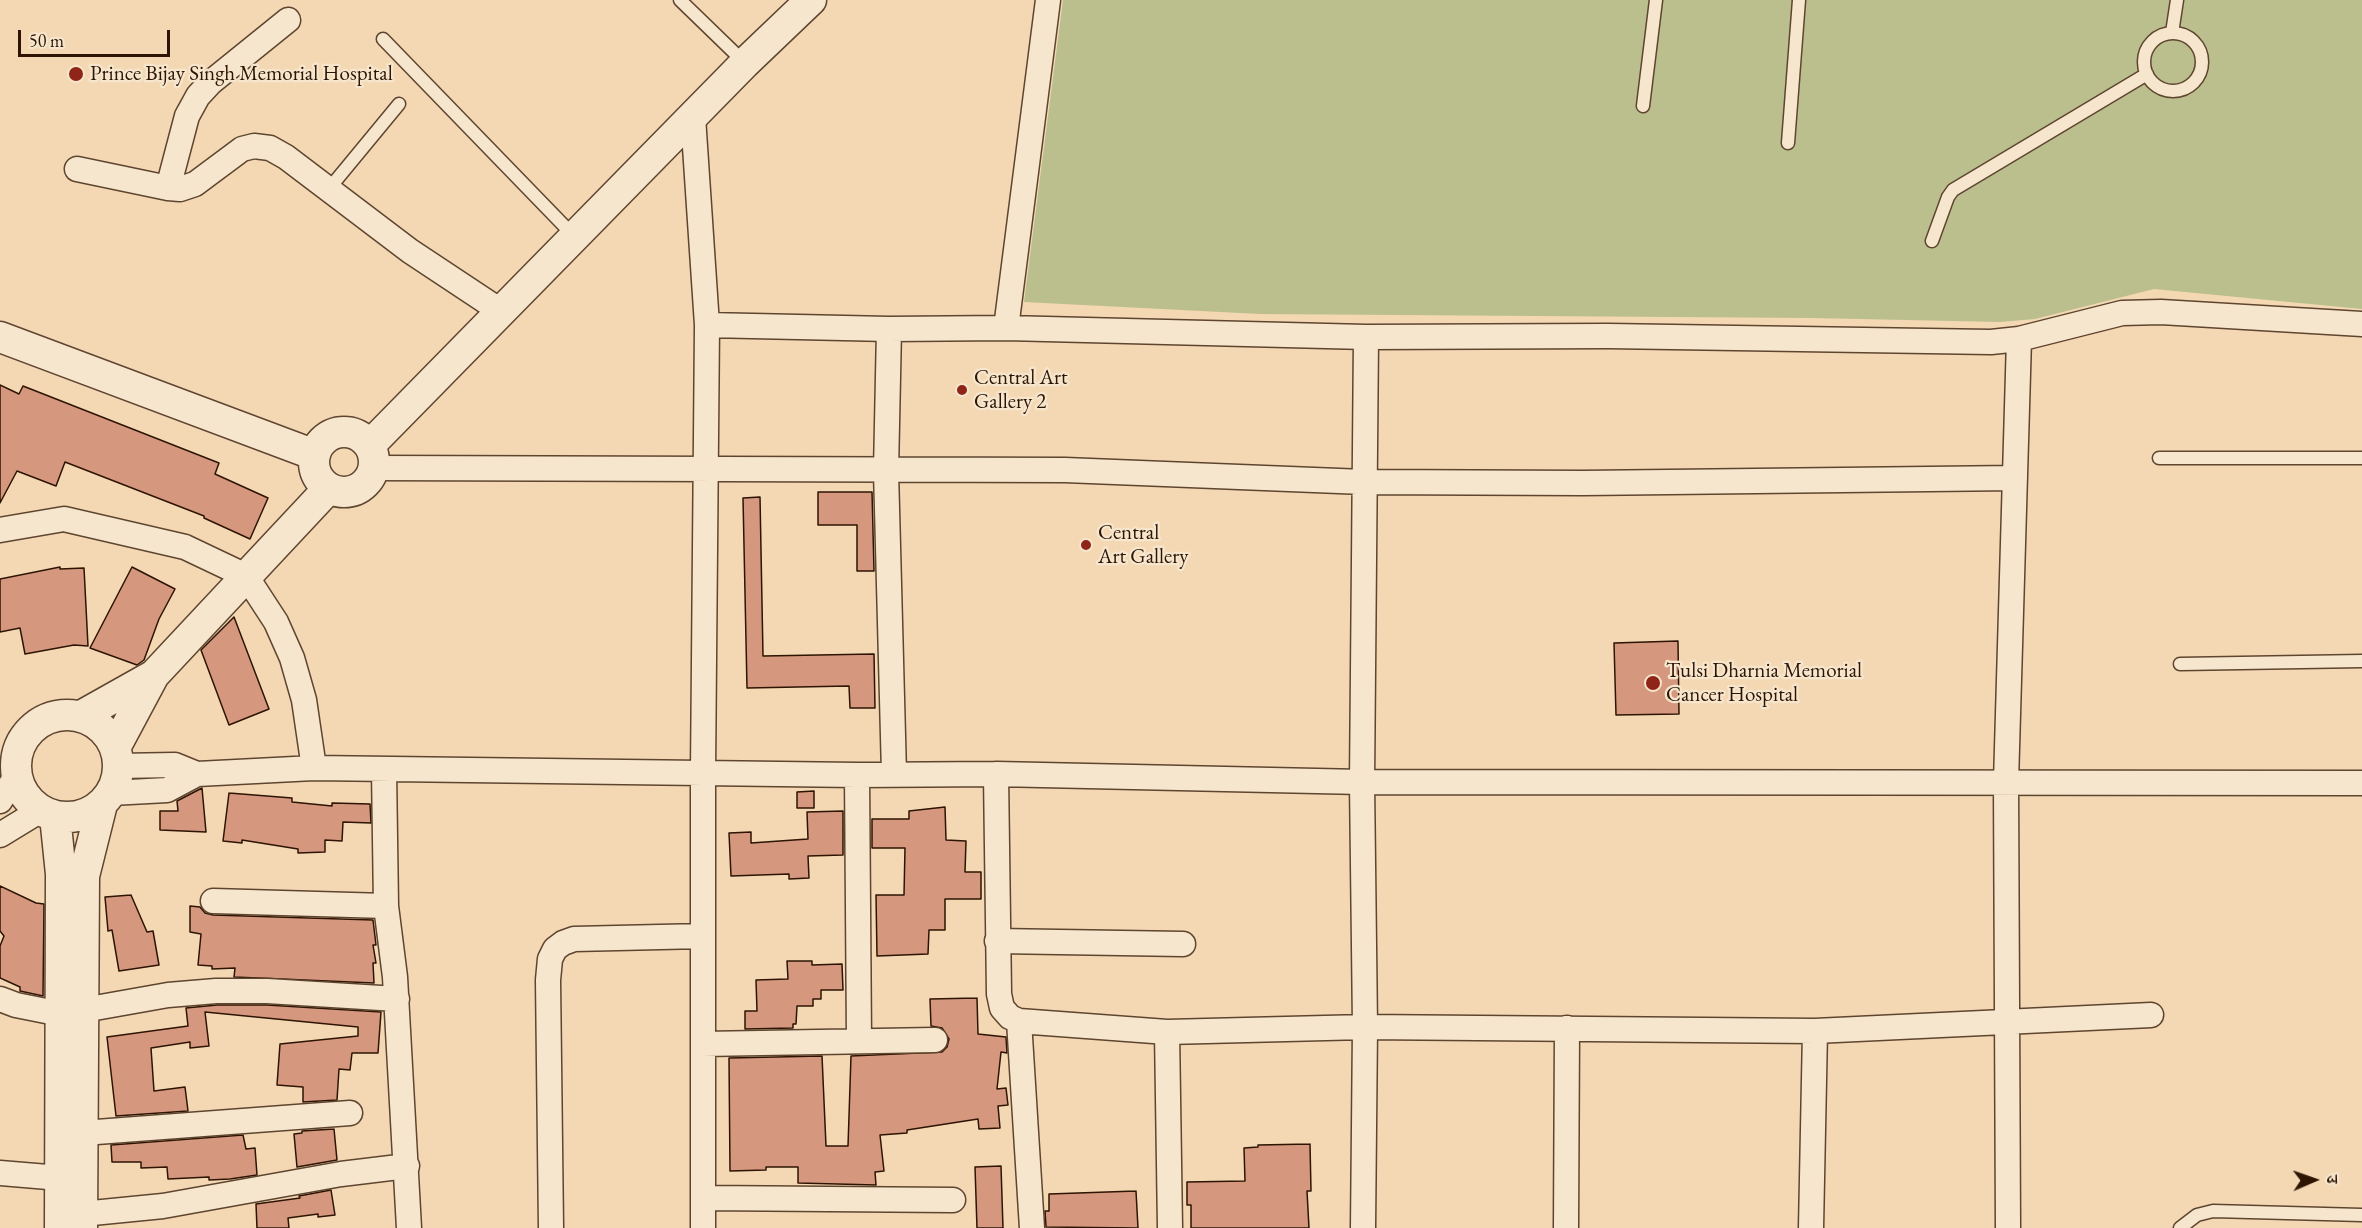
<!DOCTYPE html>
<meta charset="utf-8">
<style>
body{margin:0}
#map{position:relative;width:2362px;height:1228px;overflow:hidden;background:#f3d8b3;font-family:"EB Garamond","Noto Serif Devanagari",serif}
canvas{display:block}
.north{position:absolute;left:2284px;top:1150px;width:60px;height:60px;-webkit-text-stroke:4px #f7e6ce;paint-order:stroke;rotate:88deg;font-size:16px;font-weight:700;line-height:24px;text-align:center;color:#2d1403}
.north::after{content:'';display:block;margin:auto;width:21px;height:27px;background:#2d1403;clip-path:polygon(50% 0,100% 100%,50% 72%,0 100%)}
.scale{position:absolute;left:18px;top:30px;width:152px;height:27px;box-sizing:border-box;border:3px solid #2d1403;border-top:0;padding-left:8px;font-size:18px;line-height:21px;white-space:nowrap;color:#2d1403;-webkit-text-stroke:4px #f7e6ce;paint-order:stroke}
</style>
<div id="map">
<canvas width="2362" height="1228"></canvas>
<div class="north">उ</div>
<div class="scale">50 m</div>
</div>
<script>
const ctx = document.querySelector('canvas').getContext('2d');
ctx.lineJoin = 'round';
function fill(path, color) { ctx.fillStyle = color; ctx.fill(path, 'evenodd'); }
const poly = rows => new Path2D(rows.map(r => 'M' + r).join(''));
function trace(path, color, width, dash) { ctx.strokeStyle = color; ctx.lineWidth = width; ctx.lineCap = dash ? 'butt' : 'round'; ctx.setLineDash(dash || []); ctx.stroke(path); }
function label(font, color, halo, rows, align = 'center') {
  ctx.font = font + ' "EB Garamond",serif'; ctx.lineWidth = 4.5; ctx.setLineDash([]); ctx.textBaseline = 'middle'; ctx.strokeStyle = halo; ctx.fillStyle = color; for (const [text, x, y, turn = 0] of rows) {
    ctx.save(); ctx.translate(x, y); ctx.rotate((+turn || 0) * Math.PI / 180); ctx.textAlign = isNaN(turn) ? turn : align; if (halo) ctx.strokeText(text, 0, 0); ctx.fillText(text, 0, 0); ctx.restore();
  }
}
const green = poly([
 [1063,0,2362,0,2362,309,2154,289,2035,319,2000,322,1812,318,1260,314,1024,302]
]);
const building = poly([
 [0,385,19,394,23,386,219,463,215,474,268,498,250,539,204,518,204,516,65,462,56,486,17,471,0,503,0,385],
 [818,492,872,492,874,571,857,571,857,525,818,525,818,492],
 [760,497,763,656,874,654,875,708,850,708,849,686,747,688,743,498,760,497],
 [60,567,60,569,84,568,88,646,74,645,25,654,20,628,0,632,0,579,60,567],
 [132,567,175,589,159,619,144,660,137,665,90,648,132,567],
 [234,617,269,709,229,725,201,650,234,617],
 [1678,641,1679,714,1616,715,1614,643,1678,641],
 [202,788,206,832,160,830,160,811,178,811,177,801,202,788],
 [814,791,814,808,797,808,797,792,814,791],
 [229,793,292,798,292,802,332,806,332,803,370,804,371,823,343,822,342,841,325,840,325,852,298,853,298,849,242,840,242,843,223,841,229,793],
 [945,807,946,840,966,841,965,872,981,872,981,899,945,899,945,930,929,930,928,954,877,956,876,895,904,895,905,848,872,848,872,819,909,819,909,811,945,807],
 [843,811,843,855,808,856,809,878,789,879,789,874,731,876,729,833,751,832,751,843,808,839,807,812,843,811],
 [0,886,36,903,44,904,43,996,20,991,20,987,0,978,0,946,4,936,0,931,0,886],
 [131,895,147,932,153,931,159,965,119,971,112,930,108,931,105,897,131,895],
 [190,906,200,907,205,913,213,915,373,920,376,945,373,945,376,963,373,963,374,983,234,977,235,968,212,969,212,966,198,965,201,934,190,932,190,906],
 [787,961,812,961,812,965,842,964,843,990,821,990,821,999,813,999,813,1006,797,1006,796,1024,793,1024,793,1028,745,1029,745,1011,757,1011,756,980,788,979,787,961],
 [977,998,978,1034,1006,1037,1007,1053,1001,1052,997,1089,1006,1088,1008,1105,998,1106,1000,1128,979,1129,978,1119,907,1130,907,1133,880,1135,884,1171,875,1172,876,1185,798,1183,798,1167,766,1167,766,1170,730,1171,729,1058,822,1056,826,1146,848,1146,851,1056,942,1052,947,1047,949,1039,942,1028,931,1026,930,999,977,998],
 [217,1005,267,1005,381,1012,378,1053,352,1053,350,1070,339,1069,337,1100,303,1102,303,1087,277,1085,280,1044,358,1036,358,1027,205,1012,209,1046,190,1048,190,1042,151,1048,154,1091,185,1087,188,1111,116,1116,107,1037,188,1026,186,1008,217,1005],
 [334,1129,337,1160,297,1167,294,1134,302,1133,302,1131,334,1129],
 [243,1135,246,1149,255,1148,257,1175,230,1179,209,1180,209,1177,168,1179,167,1167,141,1168,141,1162,112,1162,111,1145,243,1135],
 [1310,1144,1311,1191,1307,1191,1309,1228,1191,1228,1191,1205,1187,1205,1187,1182,1245,1181,1244,1148,1258,1147,1258,1145,1310,1144],
 [1001,1166,1003,1228,977,1228,975,1167,1001,1166],
 [331,1190,335,1215,318,1217,318,1214,288,1218,289,1228,257,1228,256,1204,300,1198,299,1196,331,1190],
 [1136,1191,1138,1228,1046,1227,1045,1211,1049,1211,1049,1194,1136,1191]
]);
const service = poly([
 [680,0,745,63],
 [2172,33,2177,0],
 '2144 62a29 29 0 1 1 58 0a29 29 0 1 1-58 0Z',
 [383,39,574,236],
 [1643,106,1656,0],
 [1788,143,1799,0],
 [328,190,399,104],
 [1932,241,1948,197,1953,190,2147,74],
 [2159,458,2362,458],
 [2180,664,2362,661],
 [2180,1228,2197,1215,2213,1211,2362,1215]
]);
const minor = poly([
 [693,117,707,325,703,772,703,1228],
 [77,169,168,188,180,189,195,184,242,149,254,146,270,148,286,157,410,251,502,312],
 [168,188,187,116,198,96,210,83,288,20],
 [707,325,889,329,1006,328,1366,337,1608,336,1991,342,2019,339,2122,313,2161,312,2362,324],
 [1006,328,1048,0],
 [889,329,886,471,894,774],
 [374,468,1065,470,1364,482,1583,483,2015,478],
 [0,530,64,519,185,547,246,576,276,622,292,658,304,700,314,768],
 [118,766,175,765,197,774],
 [384,770,386,906,395,977,409,1228],
 [996,774,999,994,1002,1008,1010,1017,1019,1021,1167,1032,1365,1027,1815,1031,2151,1015],
 [857,775,859,1041],
 [111,793,167,790,197,774,314,768,857,775,996,774,1362,782,2362,783],
 [0,801,17,775],
 [0,835,41,810],
 [213,901,386,906],
 [997,941,1183,944],
 [0,999,16,1005,61,1014,168,995,216,991,267,991,397,999],
 [1019,1021,1032,1228],
 [1167,1032,1170,1228],
 [703,1044,935,1040],
 [83,1133,350,1113],
 [0,1173,60,1178],
 [704,1198,953,1200],
 [82,1214,163,1206,341,1174,407,1166],
 [551,1228,548,980,550,959,555,949,563,943,574,939,703,936],
 [1363,1228,1365,1027,1362,782,1366,337],
 [1566,1228,1567,1028],
 [1811,1228,1815,1031],
 [2008,1228,2006,782,2019,339]
]);
const tertiary = poly([
 [0,337,315,455],
 '314 462a30 30 0 1 1 60 0a30 30 0 1 1-60 0Z',
 [370,445,745,63,811,0],
 '16 766a51 51 0 1 1 102 0a51 51 0 1 1-102 0Z',
 [81,716,154,675],
 [115,748,154,675,329,488],
 [55,816,61,874,60,1228],
 [82,1228,84,876,102,804]
]);
const markers = [
 [76,74,8,"#8f2418"],
 [962,390,6,"#8f2418"],
 [1086,545,6,"#8f2418"],
 [1653,683,8,"#8f2418"]
];
const poiNames = [
 ["Prince Bijay Singh Memorial Hospital",90,74],
 ["Central Art",974,378],
 ["Gallery 2",974,402],
 ["Central",1098,533],
 ["Art Gallery",1098,557],
 ["Tulsi Dharnia Memorial",1666,671],
 ["Cancer Hospital",1666,695]
];
fill(green, '#babf8d');
fill(building, '#d6977f');
trace(building, '#2d1403', 1.5);
trace(service, '#5e452f', 15);
trace(minor, '#5e452f', 27);
trace(tertiary, '#5e452f', 33);
trace(service, '#f7e6ce', 12);
trace(minor, '#f7e6ce', 24);
trace(tertiary, '#f7e6ce', 30);
for (const [x, y, r, color] of markers) { const dot = new Path2D(); dot.arc(x, y, r, 0, 2 * Math.PI); ctx.fillStyle = color; ctx.fill(dot); trace(dot, '#f7e6ce', 2); }
label('21px', '#2d1403', '#f7e6ce', poiNames, 'left');
</script>
